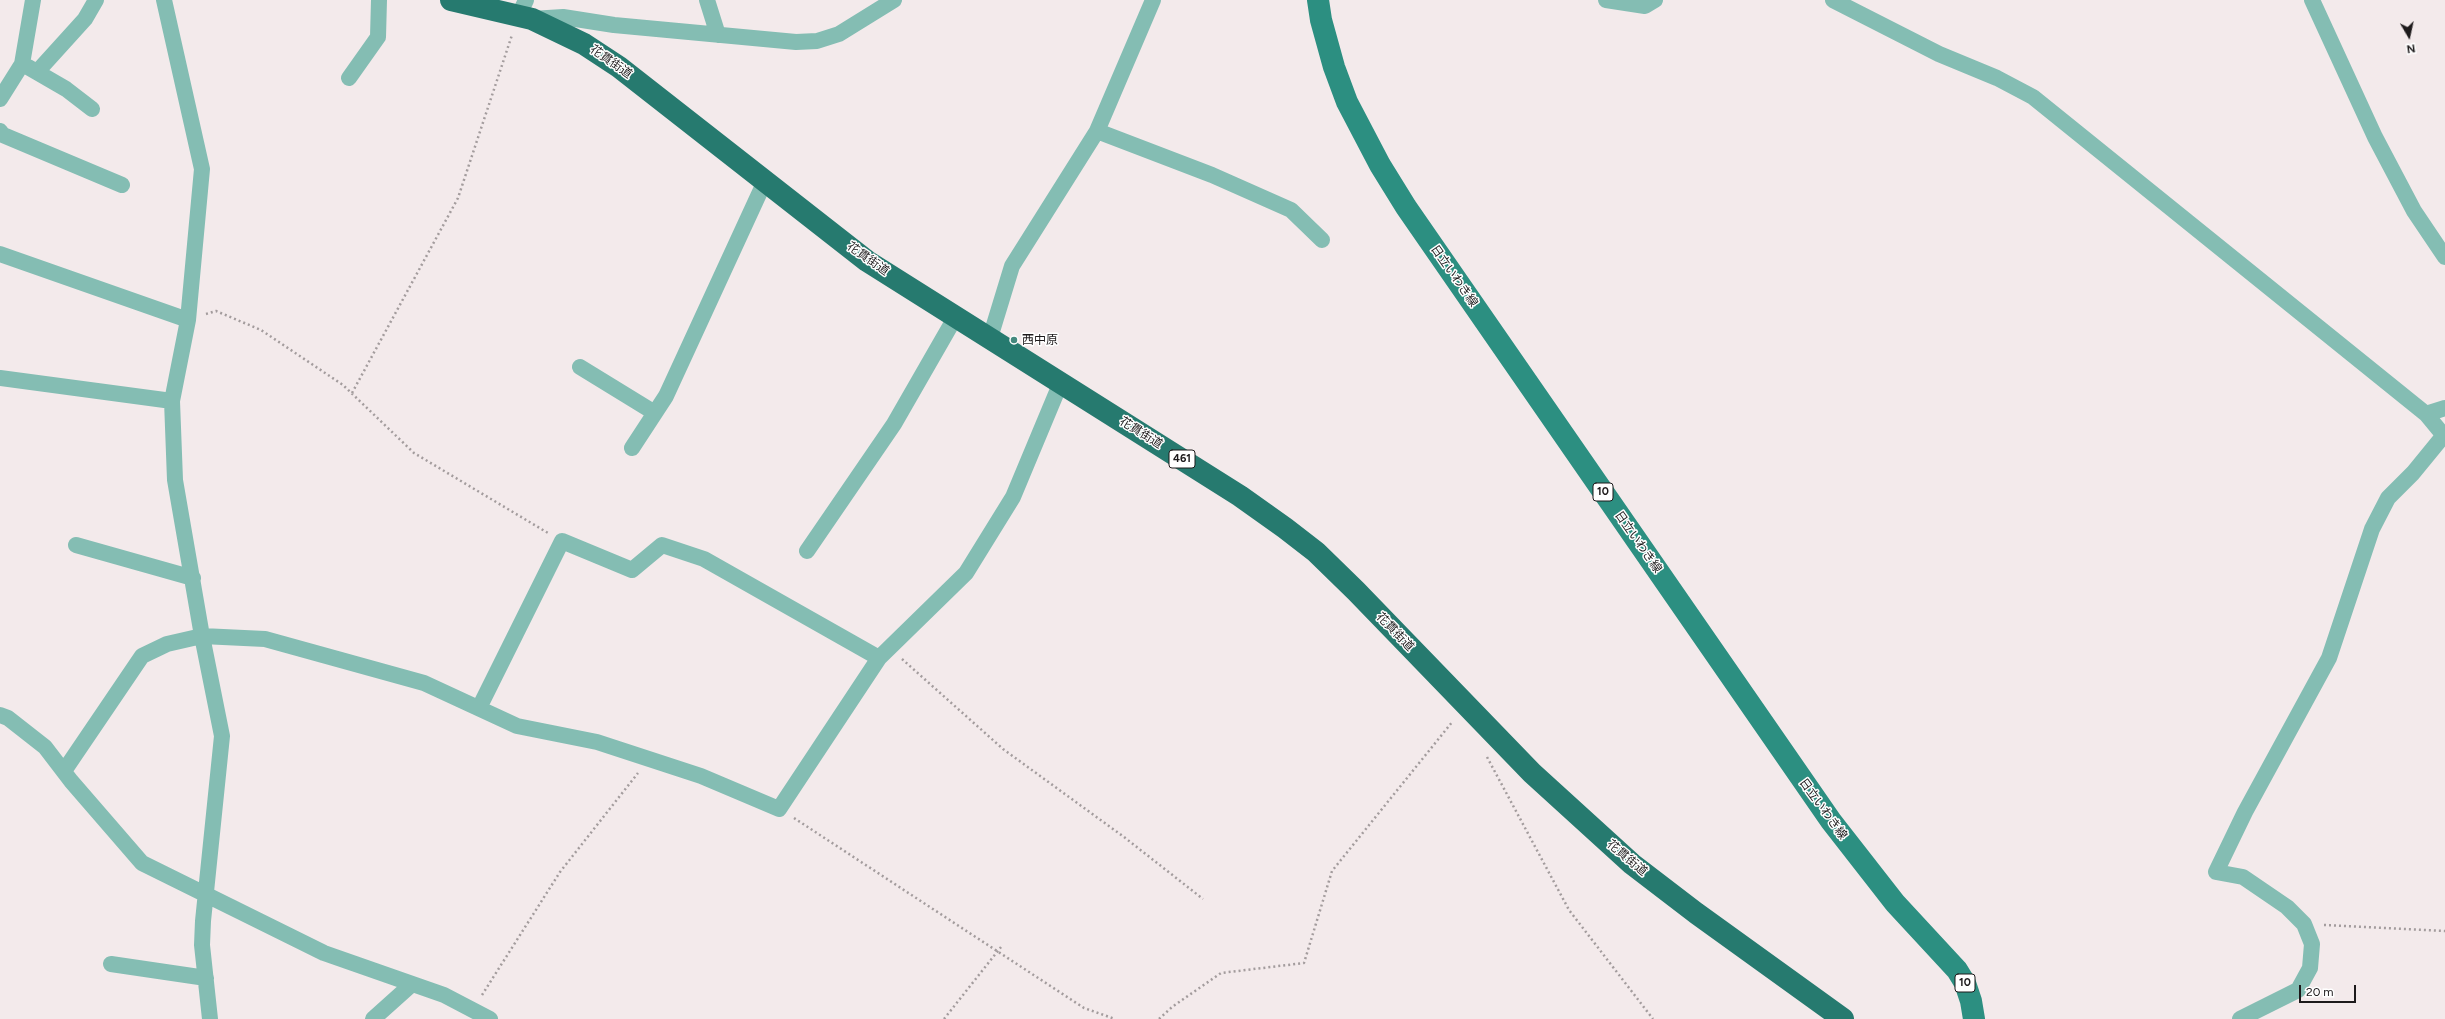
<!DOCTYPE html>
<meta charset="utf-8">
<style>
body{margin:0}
#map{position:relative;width:2445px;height:1019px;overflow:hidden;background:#f3eaeb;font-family:Figtree,sans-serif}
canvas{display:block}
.north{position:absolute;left:2389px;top:16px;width:40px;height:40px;-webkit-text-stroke:3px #fff;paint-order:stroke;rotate:171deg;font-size:11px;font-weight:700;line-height:16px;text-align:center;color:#1d1a1b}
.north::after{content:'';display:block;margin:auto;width:14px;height:18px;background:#1d1a1b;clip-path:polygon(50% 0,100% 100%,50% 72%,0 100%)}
.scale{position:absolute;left:2299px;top:985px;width:57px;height:18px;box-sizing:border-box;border:2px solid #1d1a1b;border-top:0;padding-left:5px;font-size:12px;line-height:14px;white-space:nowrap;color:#1d1a1b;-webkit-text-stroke:3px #fff;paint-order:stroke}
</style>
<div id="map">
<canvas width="2445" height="1019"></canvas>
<div class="north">N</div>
<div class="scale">20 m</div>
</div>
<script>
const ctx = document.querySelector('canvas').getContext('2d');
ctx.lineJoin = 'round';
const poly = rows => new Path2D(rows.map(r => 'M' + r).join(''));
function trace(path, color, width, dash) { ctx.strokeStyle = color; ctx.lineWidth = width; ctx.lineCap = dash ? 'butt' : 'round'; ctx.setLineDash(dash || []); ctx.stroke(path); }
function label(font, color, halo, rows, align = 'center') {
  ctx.font = font + ' Figtree,"Noto Sans JP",sans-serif'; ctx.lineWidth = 3; ctx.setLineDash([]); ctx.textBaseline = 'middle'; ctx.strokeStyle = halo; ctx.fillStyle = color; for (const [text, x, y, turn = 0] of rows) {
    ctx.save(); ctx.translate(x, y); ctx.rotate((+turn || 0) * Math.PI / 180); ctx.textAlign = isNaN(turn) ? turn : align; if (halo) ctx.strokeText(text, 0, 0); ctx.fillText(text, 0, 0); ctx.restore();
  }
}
const path = poly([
 [206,314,216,311,261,330,343,385,414,453,548,533],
 [352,393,458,198,512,35],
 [902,659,1003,749,1124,837,1203,899],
 [1487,757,1569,910,1653,1019],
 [794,818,1084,1008,1115,1019],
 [2324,925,2445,931],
 [482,995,560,872,638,773],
 [944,1019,1001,947],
 [1159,1019,1172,1007,1221,973,1304,963,1332,871,1453,721]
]);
const street = poly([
 [164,0,202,169,188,320,172,401,175,480,202,636,222,736,203,921,202,945,210,1019],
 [707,0,718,35],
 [1606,0,1645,6,1655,0],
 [1833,0,1939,54,1997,78,2033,97,2426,414,2445,437],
 [2312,0,2375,137,2414,211,2445,257],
 [519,15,526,0],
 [532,19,563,17,614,25,796,42,817,41,839,34,894,0],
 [28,67,66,89,92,109],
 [37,72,85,19,96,0],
 [349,78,378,37,379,0],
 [0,99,22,64,33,0],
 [0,131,3,135,122,185],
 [1097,131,1212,175,1291,210,1322,240],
 [0,254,188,320],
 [990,338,1012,266,1097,131,1153,0],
 [580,367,655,413],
 [0,378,172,401],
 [2426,414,2445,408],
 [632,448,666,396,765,181],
 [76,545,193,578],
 [807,551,894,424,956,316],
 [479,708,562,541,632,570,662,545,704,559,879,658],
 [0,715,8,718,45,747,71,781,142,863,324,953,444,995,490,1019],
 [64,771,142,656,167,644,202,636,265,639,424,683,517,726,597,742,701,776,779,809,879,658,966,573,1013,497,1061,382],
 [111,964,206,978],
 [373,1019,412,984],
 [2240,1019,2298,990,2310,968,2312,944,2304,924,2287,907,2243,877,2216,872,2245,812,2329,658,2372,529,2388,498,2413,473,2444,435]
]);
const primary = poly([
 [1318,0,1321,20,1334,67,1347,102,1380,165,1406,207,1831,821,1895,903,1957,970,1965,983,1971,1001,1974,1019]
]);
const highway = poly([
 [451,0,532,19,584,44,619,67,867,261,1240,496,1285,528,1316,552,1356,591,1532,773,1632,864,1696,913,1843,1019]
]);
const markers = [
 [1014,340,4,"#44897e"]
];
const shields = [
 [1182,459,26],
 [1603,492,20],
 [1965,983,20]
];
const shieldNames = [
 ["461",1182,459],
 ["10",1603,492],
 ["10",1965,983]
];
const streetNames = [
 ["花貫街道",611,62,35],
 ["花貫街道",868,259,35],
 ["日立いわき線",1454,276,55],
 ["花貫街道",1141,433,32],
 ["日立いわき線",1638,542,55],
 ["花貫街道",1395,632,46],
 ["日立いわき線",1823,809,54],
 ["花貫街道",1627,858,40]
];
const poiNames = [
 ["西中原",1022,340]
];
trace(path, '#a39c9d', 2.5, [2, 3]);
trace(street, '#84bdb3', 16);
trace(primary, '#2c8f81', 22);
trace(highway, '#267a6f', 22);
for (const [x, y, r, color] of markers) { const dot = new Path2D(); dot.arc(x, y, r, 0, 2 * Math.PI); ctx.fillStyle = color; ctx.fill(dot); trace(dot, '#fff', 1.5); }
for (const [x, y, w] of shields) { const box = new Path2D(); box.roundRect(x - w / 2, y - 9, w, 18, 3); ctx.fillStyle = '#fff'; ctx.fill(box); trace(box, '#1d1a1b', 1); }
label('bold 11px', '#1d1a1b', null, shieldNames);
label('12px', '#1d1a1b', '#fff', streetNames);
label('12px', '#1d1a1b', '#fff', poiNames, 'left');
</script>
